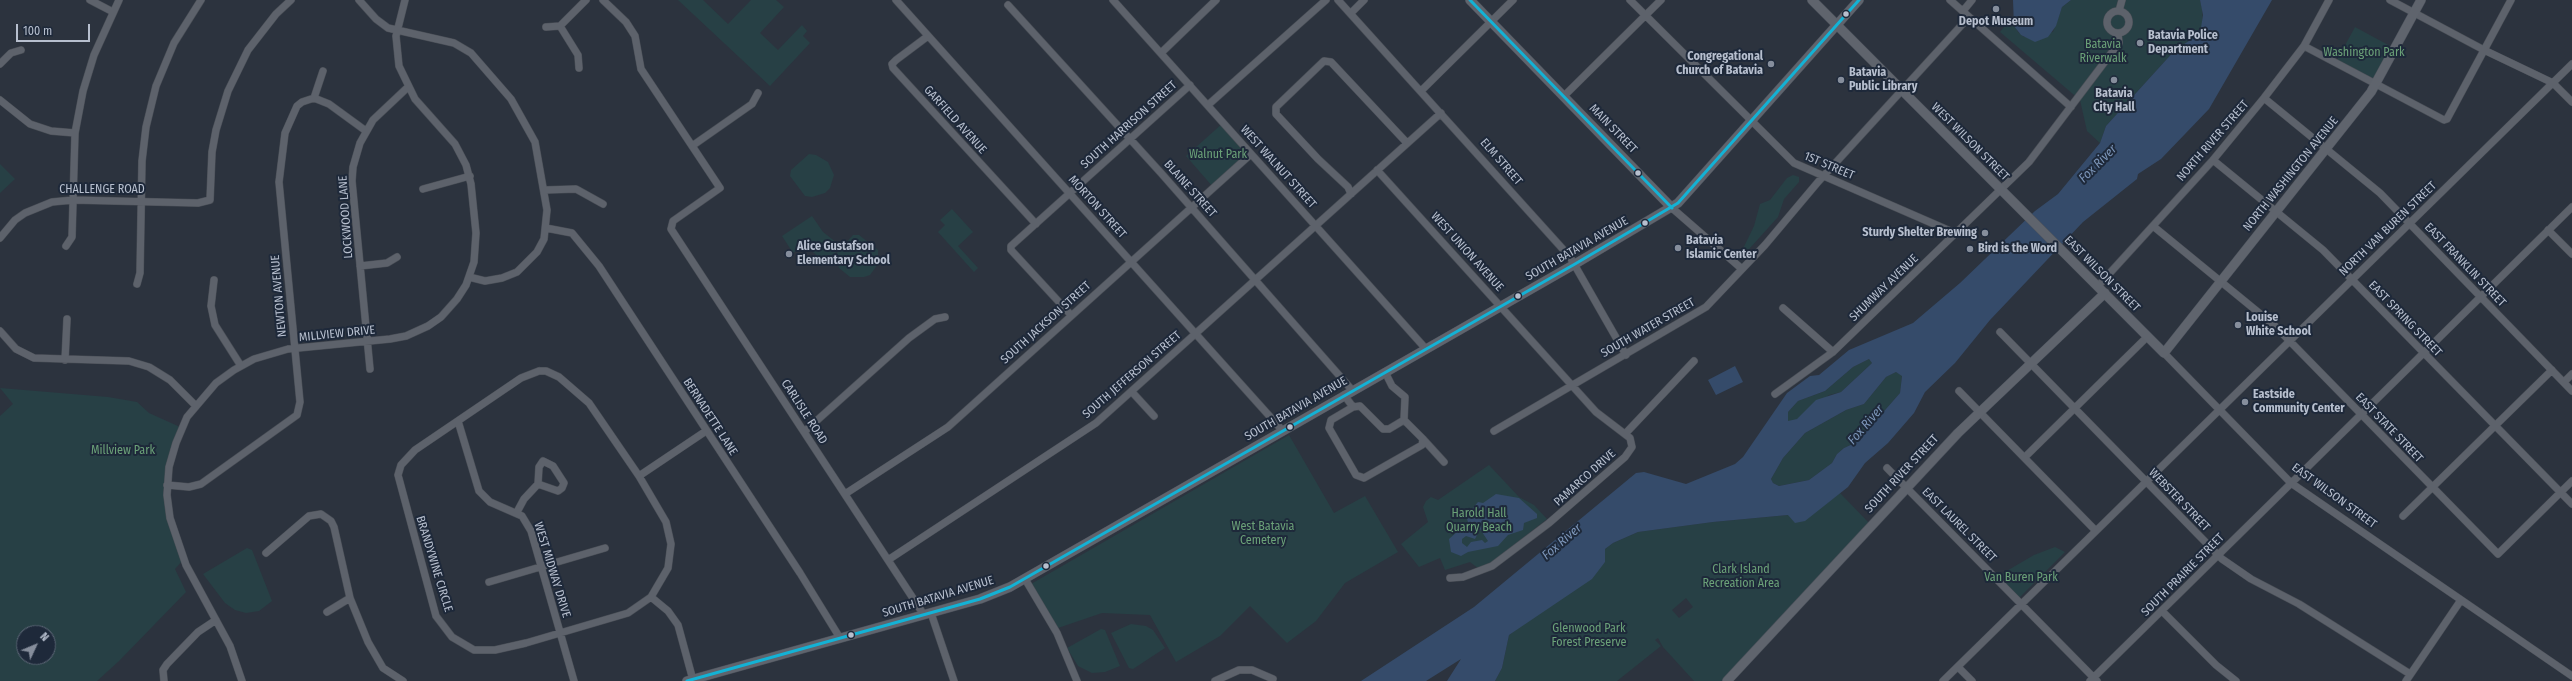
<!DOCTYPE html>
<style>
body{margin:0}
#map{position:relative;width:2572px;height:681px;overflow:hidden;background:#2c333e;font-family:"Fira Sans Condensed",sans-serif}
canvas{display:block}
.north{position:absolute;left:16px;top:625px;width:40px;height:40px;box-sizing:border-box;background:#1e293a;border:1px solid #5b6575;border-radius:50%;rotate:46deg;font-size:11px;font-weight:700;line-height:16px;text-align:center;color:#b7bfce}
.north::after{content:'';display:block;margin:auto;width:14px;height:18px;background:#868e9c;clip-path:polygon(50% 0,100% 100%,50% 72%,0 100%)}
.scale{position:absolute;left:16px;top:24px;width:74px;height:18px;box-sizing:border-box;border:2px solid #b7bfce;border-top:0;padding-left:5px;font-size:12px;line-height:14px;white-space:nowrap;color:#b7bfce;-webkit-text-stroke:3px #1e293a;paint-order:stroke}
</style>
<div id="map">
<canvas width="2572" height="681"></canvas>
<div class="north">N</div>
<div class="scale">100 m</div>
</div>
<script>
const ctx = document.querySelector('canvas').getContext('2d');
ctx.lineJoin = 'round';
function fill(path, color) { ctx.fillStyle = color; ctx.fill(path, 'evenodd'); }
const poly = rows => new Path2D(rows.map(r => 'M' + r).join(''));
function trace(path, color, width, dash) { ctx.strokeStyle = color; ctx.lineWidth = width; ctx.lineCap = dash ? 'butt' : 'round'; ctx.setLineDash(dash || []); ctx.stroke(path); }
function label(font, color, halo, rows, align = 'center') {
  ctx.font = font + ' "Fira Sans Condensed",sans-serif'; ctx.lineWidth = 4; ctx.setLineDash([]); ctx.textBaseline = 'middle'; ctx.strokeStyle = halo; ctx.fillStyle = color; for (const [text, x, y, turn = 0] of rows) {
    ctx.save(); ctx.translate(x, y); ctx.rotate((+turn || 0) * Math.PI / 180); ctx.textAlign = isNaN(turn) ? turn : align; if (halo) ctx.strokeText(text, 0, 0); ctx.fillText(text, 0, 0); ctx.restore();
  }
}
const green = poly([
 [678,0,703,0,728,24,751,0,776,0,784,7,760,33,778,50,802,25,807,31,803,36,810,43,770,86],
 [2071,0,2200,0,2202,8,2203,26,2200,34,2176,49,2106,126,2100,143,2087,131,2080,100,2000,32,2008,22,2013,21,2018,32,2024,37,2053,32,2062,7],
 [2355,27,2392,47,2374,80,2337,60],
 [1223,123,1250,154,1213,187,1186,156],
 [809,154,816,155,828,162,834,175,830,188,825,193,812,197,805,196,790,176,791,170],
 [0,164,15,179,0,193],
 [1793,175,1799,177,1799,182,1784,199,1778,217,1741,258,1740,255,1754,226,1760,204,1770,200,1787,178],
 [952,209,973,232,958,246,978,268,974,272,938,232,945,225,940,220],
 [812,216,823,232,841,246,827,264,808,248,811,241,793,253,782,236],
 [853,235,859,235,878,250,878,264,870,275,864,277,850,277,839,268,837,261,836,254],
 [1869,359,1872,363,1870,365,1841,392,1829,395,1795,421,1788,421,1788,412,1798,401,1825,391,1853,367],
 [1896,372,1902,375,1900,393,1857,442,1844,448,1837,454,1832,463,1809,480,1779,486,1773,483,1771,479,1783,458,1805,433,1846,410,1864,404,1886,377],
 [0,388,108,397,137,402,149,413,180,427,164,487,182,561,175,569,186,592,119,661,97,681,0,681,0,416,13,404],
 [24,633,48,633,48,657,24,657],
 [1289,435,1334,513,1365,496,1398,552,1345,583,1316,621,1287,643,1250,606,1220,636,1176,662,1150,615,1102,613,1058,628,1031,584],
 [1489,465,1519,497,1534,505,1547,519,1495,560,1479,569,1470,562,1445,570,1440,558,1419,567,1401,544,1428,522,1423,507,1426,501,1431,497,1438,500],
 [1840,493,1869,523,1722,681,1694,681,1663,647,1658,638,1655,640,1661,646,1617,681,1495,681,1502,668,1509,635,1605,562,1605,549,1613,543,1638,532,1713,522,1788,515,1824,505],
 [1686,598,1693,607,1679,618,1672,610],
 [2055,547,2065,552,2019,598,1998,576,2034,555],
 [247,548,252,550,272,601,259,611,246,613,235,610,225,603,203,574],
 [1131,624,1146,626,1153,630,1165,648,1133,669,1129,668,1111,633],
 [1101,629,1105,630,1120,666,1105,672,1092,673,1078,666,1067,648]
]);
const water = poly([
 [2013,0,2071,0,2062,7,2056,26,2048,37,2035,42,2021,35,2014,26],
 [2200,0,2272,0,2209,109,2161,159,2138,174,2137,179,2083,222,1990,320,1955,363,1925,392,1914,413,1888,443,1865,463,1848,487,1805,521,1795,523,1788,515,1713,522,1638,532,1613,543,1605,549,1605,562,1592,579,1509,635,1502,668,1495,681,1447,681,1461,659,1426,681,1361,681,1474,607,1636,473,1644,472,1686,484,1735,464,1743,457,1787,393,1810,376,1819,375,1849,350,1913,323,1960,283,2035,211,2058,194,2100,143,2106,126,2176,49,2200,34,2203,15],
 [1869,359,1872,363,1870,365,1841,392,1816,400,1797,419,1788,421,1788,412,1798,401,1825,391,1853,367],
 [1896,372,1902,376,1900,393,1857,442,1844,448,1837,454,1832,463,1809,480,1779,486,1773,483,1771,479,1783,458,1805,433,1846,410,1864,404,1886,377],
 [1735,366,1743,382,1716,395,1708,380],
 [1496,494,1519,498,1537,514,1537,518,1524,523,1523,530,1508,535,1498,546,1468,552,1461,556,1451,552,1449,539,1468,522,1466,516,1478,502,1483,503],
 [1480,529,1488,541,1485,543,1482,540,1471,542,1467,547,1462,543,1462,539,1466,536,1475,539]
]);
const minor = poly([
 [90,0,113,12],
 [359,0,376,19,388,28,454,43,471,53,511,99,535,142,547,210,544,239,537,252,517,272,502,278,485,281,469,277],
 [603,0,626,22,635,36,641,69,720,188,673,221,671,229,924,615],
 [896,0,1282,430],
 [1113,0,1426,349],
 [1338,0,1570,257,1626,355],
 [1630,0,1794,163,1957,234],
 [1950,0,2071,107],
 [2390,0,2484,50,2553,83,2572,102],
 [1008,5,1161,173,1352,390],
 '2107 22a11 11 0 1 1 22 0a11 11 0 1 1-22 0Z',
 [1963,11,1972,0],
 [2119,11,2122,0],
 [1351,13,1364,0],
 [560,26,578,55,579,68],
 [546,27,560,26,586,0],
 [928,36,896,60,892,64,893,68,1036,224],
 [2304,46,2444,120,2447,119,2511,0],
 [1161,53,1216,0],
 [0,64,11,53,21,50],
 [1421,91,1513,0],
 [1564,96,1661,0],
 [314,98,323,71],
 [2264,98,2380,193,2572,391],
 [0,100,30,124,51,131,75,133],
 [1208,105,1326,0],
 [692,146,752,104,758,93],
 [2213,160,2323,250,2572,504],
 [1377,170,1596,412,1630,438,1632,447,1625,457,1549,523,1492,566,1463,577,1450,578],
 [423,189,470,176],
 [545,190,576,189,603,204],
 [1351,194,1348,187,1318,159,1276,114,1276,107,1324,61,1331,62,1407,143],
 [1672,208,1742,269],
 [2153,226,2275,326,2498,554,2572,481],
 [546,228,572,233,599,266,800,573,840,638],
 [2548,230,2572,254],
 [0,238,15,220,25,213,52,202,73,200,198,203,210,200,212,152,216,130,228,91,248,50,276,14,291,0],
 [66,246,72,237,75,133,83,91,94,55,119,0],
 [360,266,387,263,397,257],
 [214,280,211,306,215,325,241,366],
 [137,284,140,273,142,161,146,127,156,86,174,43,201,0],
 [2098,286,2213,160,2264,98,2304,46,2329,0],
 [1783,308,1833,352],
 [1071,315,1011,250,1011,246,1190,85],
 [0,331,16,349,34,358,129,361,149,367,170,380,195,405],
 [2000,332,2222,559,2251,579,2299,604,2410,674],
 [2164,353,2291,483,2572,676],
 [65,360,67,319],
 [370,369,352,181,353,167,360,143,373,120,408,87],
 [539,371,546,371,559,377,589,403,639,476,666,522,671,544,668,568,651,597,628,613,526,643,495,650,474,650,452,637,436,616,398,475,401,465,415,450,521,378,539,371],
 [1385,372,1392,386,1405,397,1404,420],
 [2564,382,2572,374],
 [1959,391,2095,530],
 [1132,392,1154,416],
 [1775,394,1833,352,2029,162,2119,43,2118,33],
 [1344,395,1353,407,1331,420,1329,428,1356,475,1364,478,1422,445,1423,439,1404,420,1389,429,1383,429,1360,406,1353,407],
 [458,421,479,491,490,502,522,516,531,531,574,681],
 [1494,431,1706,307,1765,245,1818,182,1969,17],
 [804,432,909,338,935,319,945,317],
 [1625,434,1694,361],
 [1423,439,1444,462],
 [2025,457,2147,337],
 [1887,468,2097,681],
 [639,476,706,431],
 [167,485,189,487,201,484,297,415,300,402,279,182,285,133,297,106,302,102,314,98,329,104,366,131],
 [845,494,948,427,1251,154],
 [517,512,524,499,538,484,558,491,562,488,564,483,553,466,543,461,539,467,538,484],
 [2403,516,2552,370],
 [266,553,309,516,321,514,331,521,334,527,350,598,368,642,383,668,403,681],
 [888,560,1096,423,1441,113],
 [1025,579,1057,633,1077,681],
 [489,582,605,548],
 [651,597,668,611,678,625,693,680],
 [2162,611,2216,665,2236,681],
 [327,612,350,598],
 [931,613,954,681],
 [1958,667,1972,681],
 [164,681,163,670,167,664,198,632,216,620],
 [242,681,230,646,186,565,170,518,167,495,169,467,176,443,187,417,216,383,234,370,254,359,288,349,390,339,406,336,428,326,441,317,457,299,466,285,474,262,476,233,471,184,466,165,455,144,415,99,399,66,396,36,405,0],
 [1215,681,1239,670,1252,670,1273,679],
 [1943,681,2572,64],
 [2090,681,2572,207],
 [2406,681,2461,600]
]);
const major = poly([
 [1470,0,1672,208],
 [1812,0,2164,353,2371,92,2421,0],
 [687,681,980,599,1010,587,1575,264,1678,203,1859,0],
 [1727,681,1958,433,2105,293]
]);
const bus1 = poly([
 [1470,0,1672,208],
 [687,681,980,599,1010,587,1575,264,1678,203,1859,0]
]);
const markers = [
 [1996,9,4,"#868e9c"],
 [1846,14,3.5,"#b7bfce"],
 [2140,43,4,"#868e9c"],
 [1771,64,4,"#868e9c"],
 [1841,80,4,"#868e9c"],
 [2114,80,4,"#868e9c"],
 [1638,173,3.5,"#b7bfce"],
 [1645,223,3.5,"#b7bfce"],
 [1985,233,4,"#868e9c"],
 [1678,248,4,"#868e9c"],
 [1970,249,4,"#868e9c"],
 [789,254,4,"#868e9c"],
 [1518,296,3.5,"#b7bfce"],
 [2238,325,4,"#868e9c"],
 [2245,402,4,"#868e9c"],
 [1290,427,3.5,"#b7bfce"],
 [1046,566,3.5,"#b7bfce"],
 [851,635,3.5,"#b7bfce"]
];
const poiNames = [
 ["Depot Museum",1996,22,"center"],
 ["Batavia Police",2148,36],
 ["Department",2148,50],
 ["Congregational",1763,57,"right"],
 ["Church of Batavia",1763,71,"right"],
 ["Batavia",1849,73],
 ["Public Library",1849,87],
 ["Batavia",2114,94,"center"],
 ["City Hall",2114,108,"center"],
 ["Sturdy Shelter Brewing",1977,233,"right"],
 ["Batavia",1686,241],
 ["Islamic Center",1686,255],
 ["Alice Gustafson",797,247],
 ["Elementary School",797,261],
 ["Bird is the Word",1978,249],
 ["Louise",2246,318],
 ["White School",2246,332],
 ["Eastside",2253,395],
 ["Community Center",2253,409]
];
const parkNames = [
 ["Batavia",2103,45],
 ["Riverwalk",2103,59],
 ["Washington Park",2364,53],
 ["Walnut Park",1218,155],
 ["Millview Park",123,451],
 ["Harold Hall",1479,514],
 ["Quarry Beach",1479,528],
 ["West Batavia",1263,527],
 ["Cemetery",1263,541],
 ["Clark Island",1741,570],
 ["Recreation Area",1741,584],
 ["Van Buren Park",2021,578],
 ["Glenwood Park",1589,629],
 ["Forest Preserve",1589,643]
];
const streetNames = [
 ["GARFIELD AVENUE",955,120,48],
 ["SOUTH HARRISON STREET",1129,125,-42],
 ["MAIN STREET",1613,129,46],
 ["NORTH RIVER STREET",2213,141,-49],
 ["WEST WILSON STREET",1970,142,45],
 ["ELM STREET",1501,162,49],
 ["1ST STREET",1829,166,23],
 ["WEST WALNUT STREET",1278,167,48],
 ["NORTH WASHINGTON AVENUE",2291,174,-51],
 ["BLAINE STREET",1190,189,48],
 ["CHALLENGE ROAD",102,190],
 ["MORTON STREET",1097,207,48],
 ["LOCKWOOD LANE",346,217,-94],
 ["NORTH VAN BUREN STREET",2388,229,-44],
 ["SOUTH BATAVIA AVENUE",1577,249,-30],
 ["WEST UNION AVENUE",1467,252,48],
 ["EAST FRANKLIN STREET",2465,265,46],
 ["EAST WILSON STREET",2102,274,45],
 ["SHUMWAY AVENUE",1884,288,-44],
 ["NEWTON AVENUE",279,296,-95],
 ["EAST SPRING STREET",2405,319,46],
 ["SOUTH JACKSON STREET",1046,323,-42],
 ["SOUTH WATER STREET",1648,328,-30],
 ["MILLVIEW DRIVE",337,334,-6],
 ["SOUTH JEFFERSON STREET",1132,375,-41],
 ["SOUTH BATAVIA AVENUE",1296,409,-30],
 ["CARLISLE ROAD",804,412,57],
 ["BERNADETTE LANE",710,417,57],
 ["EAST STATE STREET",2389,428,46],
 ["SOUTH RIVER STREET",1902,474,-47],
 ["PAMARCO DRIVE",1585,478,-42],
 ["EAST WILSON STREET",2334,496,36],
 ["WEBSTER STREET",2179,500,46],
 ["EAST LAUREL STREET",1959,525,45],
 ["BRANDYWINE CIRCLE",434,564,73],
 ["WEST MIDWAY DRIVE",552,570,73],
 ["SOUTH PRAIRIE STREET",2183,575,-45],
 ["SOUTH BATAVIA AVENUE",938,597,-17]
];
const waterNames = [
 ["Fox River",2098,164,-45],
 ["Fox River",1866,425,-49],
 ["Fox River",1562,542,-41]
];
fill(green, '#274045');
fill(water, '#354b6a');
trace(minor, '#494e56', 8);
trace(major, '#4a505a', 10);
trace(minor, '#5d626b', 7);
trace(major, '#5f646d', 9);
trace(bus1, '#13b2d5', 3);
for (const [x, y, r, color] of markers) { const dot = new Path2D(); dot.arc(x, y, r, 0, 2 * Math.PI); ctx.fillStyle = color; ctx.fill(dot); trace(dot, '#1e293a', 1.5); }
label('bold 12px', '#b7bfce', '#1e293a', poiNames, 'left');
label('12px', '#6ba178', '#1e293a', parkNames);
label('12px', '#b7bfce', '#1e293a', streetNames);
label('italic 13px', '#7c95b8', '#1e293a', waterNames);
</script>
